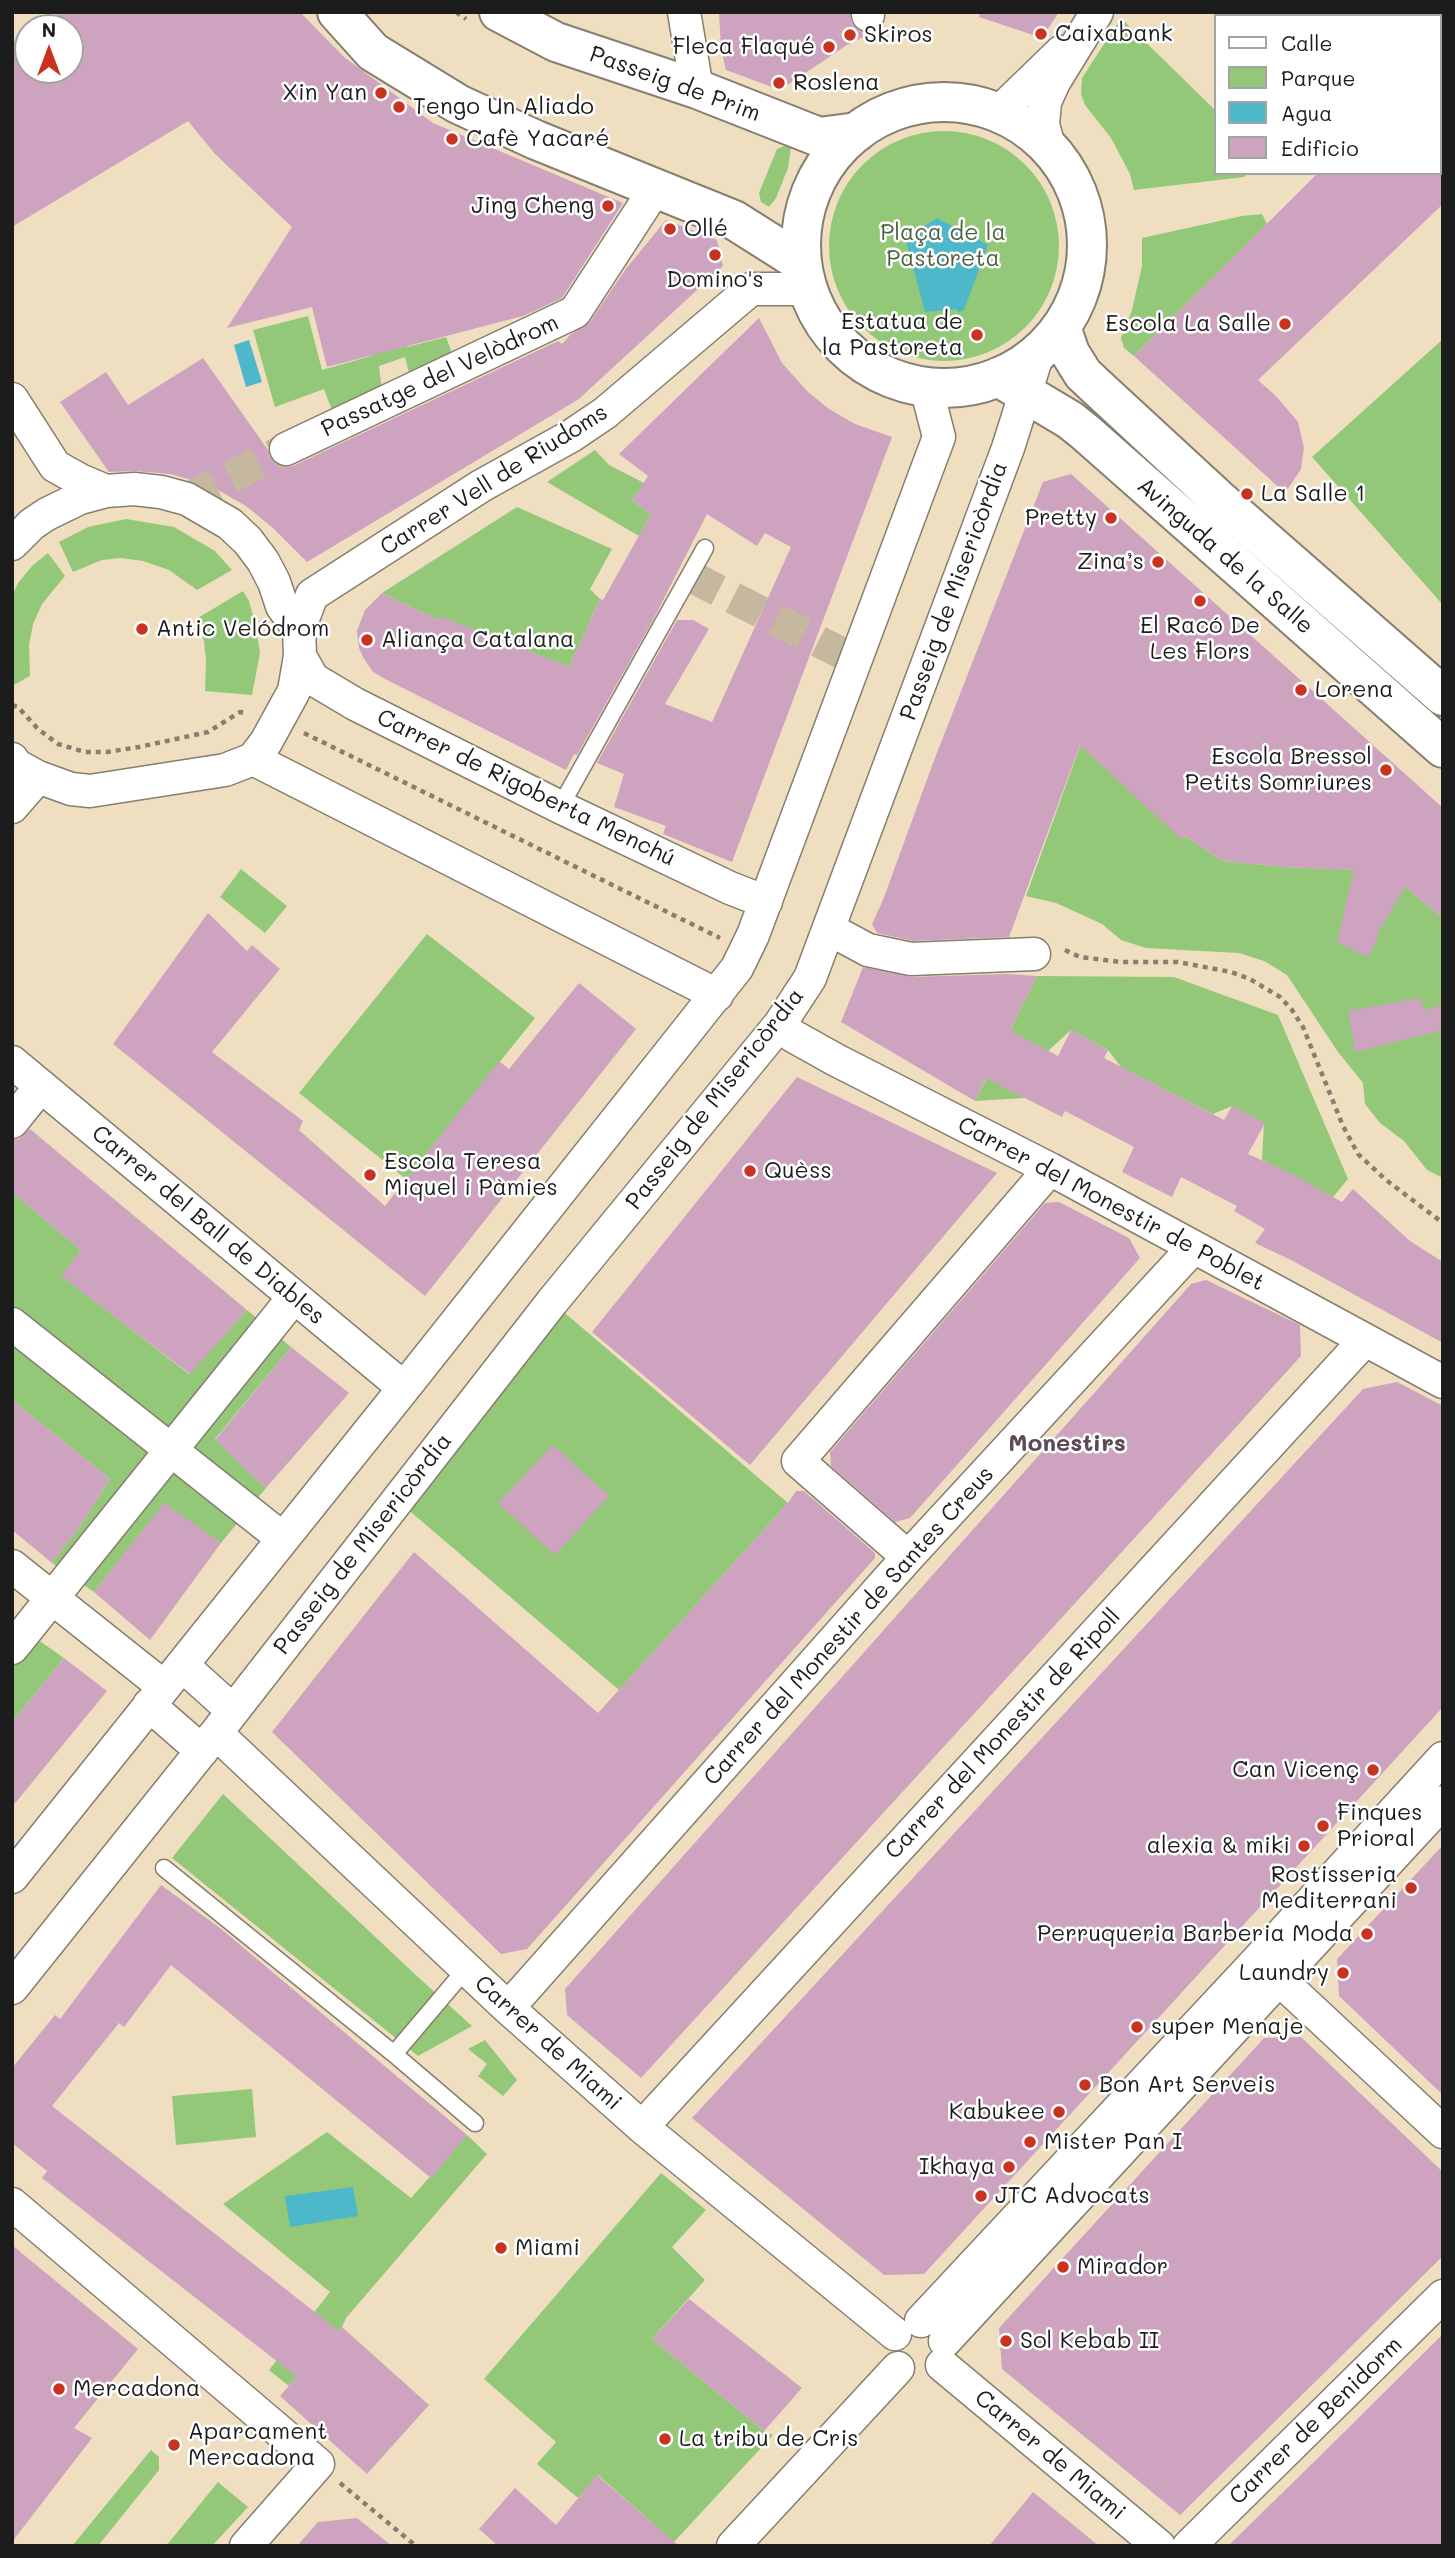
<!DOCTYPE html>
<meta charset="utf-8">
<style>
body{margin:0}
#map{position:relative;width:1455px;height:2558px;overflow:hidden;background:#efdfc0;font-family:Mali,sans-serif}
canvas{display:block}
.frame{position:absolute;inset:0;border:14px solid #1c1c1c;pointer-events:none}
.legend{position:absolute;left:1214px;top:14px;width:228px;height:161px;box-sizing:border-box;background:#fff;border:2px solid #a4a4a4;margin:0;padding:9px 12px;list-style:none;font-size:21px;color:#1c1c1c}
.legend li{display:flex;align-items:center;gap:14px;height:35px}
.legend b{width:35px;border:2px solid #a4a4a4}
.north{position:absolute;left:14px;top:14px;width:70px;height:70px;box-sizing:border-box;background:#fff;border:2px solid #a4a4a4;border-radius:50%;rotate:0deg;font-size:19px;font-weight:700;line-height:28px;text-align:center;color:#1c1c1c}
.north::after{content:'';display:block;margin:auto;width:24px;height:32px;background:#c8321e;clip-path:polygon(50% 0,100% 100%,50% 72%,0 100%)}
</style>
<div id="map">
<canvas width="1455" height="2558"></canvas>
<div class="frame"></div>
<ul class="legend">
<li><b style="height:9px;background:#fff"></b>Calle</li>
<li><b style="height:19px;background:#93c879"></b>Parque</li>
<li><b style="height:19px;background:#4eb8cb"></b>Agua</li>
<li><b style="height:19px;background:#cda3c0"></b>Edificio</li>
</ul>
<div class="north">N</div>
</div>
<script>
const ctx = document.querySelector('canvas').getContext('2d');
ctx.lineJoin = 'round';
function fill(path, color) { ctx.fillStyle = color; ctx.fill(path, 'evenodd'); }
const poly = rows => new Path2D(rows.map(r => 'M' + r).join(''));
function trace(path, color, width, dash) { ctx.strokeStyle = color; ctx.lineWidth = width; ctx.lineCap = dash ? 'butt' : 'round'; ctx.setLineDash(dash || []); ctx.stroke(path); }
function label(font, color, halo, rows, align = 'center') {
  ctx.font = font + ' Mali,sans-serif'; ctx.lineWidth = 5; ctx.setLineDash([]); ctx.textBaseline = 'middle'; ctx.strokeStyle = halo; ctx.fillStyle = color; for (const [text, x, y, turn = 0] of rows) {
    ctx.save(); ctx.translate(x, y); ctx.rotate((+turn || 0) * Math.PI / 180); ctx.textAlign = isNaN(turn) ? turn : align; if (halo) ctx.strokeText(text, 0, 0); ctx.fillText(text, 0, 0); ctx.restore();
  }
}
const green = poly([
 [1121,18,1215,110,1215,173,1249,173,1244,177,1134,190,1130,174,1111,138,1085,105,1081,94,1082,78],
 '829 246a115 115 0 1 1 230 0a115 115 0 1 1-230 0Z',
 [784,146,791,147,788,168,776,198,769,207,761,202,759,193,777,149],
 [1262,214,1267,224,1134,356,1124,348,1121,338,1132,310,1142,266,1142,238,1242,216],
 [391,298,407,347,446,337,454,359,410,377,405,357,379,366,382,391,333,413,324,389,275,407,253,330,308,316,322,370,371,356,359,305],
 [1443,339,1443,605,1312,457],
 [595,450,609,465,644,483,632,501,651,514,639,536,547,482],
 [517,507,612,549,590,589,600,599,569,667,441,617,439,620,382,593],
 [126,519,174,527,215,551,232,570,197,590,169,570,143,561,121,558,102,560,73,572,59,542,88,527],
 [48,553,65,576,42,604,33,624,29,645,30,676,12,686,12,596,18,583,33,565],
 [243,591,249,601,256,627,260,653,252,695,205,691,206,661,204,641,196,619],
 [1087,739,1182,839,1185,836,1223,861,1284,867,1386,871,1443,918,1443,1178,1427,1170,1404,1141,1380,1123,1365,1104,1363,1083,1338,1052,1287,975,1264,961,1239,953,1146,948,1121,940,1102,924,1056,903,1026,896,1080,746],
 [241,869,287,906,265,933,220,897],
 [427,934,535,1018,406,1179,299,1093],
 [1037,976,1174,977,1278,1015,1348,1179,1333,1197,1262,1160,1264,1123,1232,1106,1213,1114,1121,1067,1108,1050,1071,1030,1048,1051,1024,1098,975,1101],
 [12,1192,81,1250,62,1276,189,1374,247,1310,291,1347,215,1439,266,1488,221,1543,164,1504,94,1592,52,1563,83,1522,110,1479,12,1400],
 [552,1302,788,1503,619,1690,398,1501],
 [34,1637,64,1658,12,1722,12,1664],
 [223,1794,418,1977,472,2026,418,2056,172,1858],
 [485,2040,517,2080,503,2096,478,2076,487,2064,468,2049],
 [252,2089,256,2137,176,2145,172,2096],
 [327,2132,411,2198,467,2135,487,2154,346,2318,342,2327,289,2386,269,2370,330,2292,223,2204],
 [661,2173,706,2210,672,2247,705,2280,652,2339,764,2431,773,2435,674,2542,598,2475,578,2498,537,2464,556,2442,484,2379],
 [151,2450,159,2457,159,2470,98,2546,72,2546],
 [218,2482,248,2507,212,2546,166,2546]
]);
const water = poly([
 [937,218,988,245,964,310,959,312,955,309,925,312,907,245,905,239,910,235],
 [249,340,262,382,246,387,234,345],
 [353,2187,358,2216,290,2227,285,2196]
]);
const building = poly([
 [61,12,300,12,344,57,433,123,623,203,562,298,523,316,327,367,312,307,227,328,292,227,215,154,188,121,12,227,12,43,28,33,28,70,70,70,70,28,36,28],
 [719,12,850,12,852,24,862,32,863,37,847,45,780,90,726,70,721,49],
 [980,12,1059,12,1042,38,979,17],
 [1318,173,1443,173,1443,204,1258,380,1277,397,1298,422,1304,448,1301,469,1285,493,1134,356],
 [666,220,717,240,723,266,579,399,307,562,274,529,246,506,209,485,170,474,136,471,109,472,60,402,106,372,128,405,203,358,268,450,270,457,276,464,285,467,293,466,558,341,562,344,570,335,590,322,625,270],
 [759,318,782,363,808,392,829,409,855,424,892,437,732,862,663,834,666,826,614,807,624,774,597,763,677,620,693,620,709,629,665,704,712,722,791,547,765,533,757,546,707,514,653,620,577,755,574,754,566,770,383,678,373,672,363,657,359,648,357,631,365,610,382,593,439,620,440,616,569,667,600,599,603,600,651,514,632,501,648,476,619,454],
 [1071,474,1443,808,1443,918,1405,887,1379,931,1377,940,1368,957,1337,942,1354,870,1284,867,1223,861,1185,836,1182,840,1080,745,1009,937,913,941,877,933,872,924,883,900,933,763,1043,482],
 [208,913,247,951,252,945,280,969,212,1052,303,1121,299,1130,385,1206,499,1061,509,1069,579,983,636,1029,425,1296,113,1044],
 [863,967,911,977,1006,974,1037,976,1010,1030,1058,1056,1071,1030,1108,1050,1104,1058,1224,1120,1232,1106,1265,1123,1248,1154,1294,1175,1342,1202,1353,1189,1410,1241,1443,1262,1443,1343,1291,1260,1255,1243,1265,1229,1234,1211,1237,1206,1181,1177,1172,1197,1122,1172,1134,1147,1065,1111,1062,1117,986,1078,975,1101,841,1022],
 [1420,998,1425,1010,1443,1005,1443,1030,1355,1052,1348,1011],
 [797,1077,997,1173,750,1465,592,1332],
 [30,1129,247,1310,190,1374,61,1276,81,1250,12,1192,12,1140,19,1139],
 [1059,1202,1129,1238,1140,1258,910,1518,895,1522,831,1466,830,1452,1045,1203],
 [1206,1280,1300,1325,1301,1356,641,2078,567,2015,565,1989,1191,1284],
 [291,1347,349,1393,266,1488,215,1440],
 [1397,1382,1443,1406,1443,1707,924,2274,884,2275,692,2118,1363,1389],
 [12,1400,110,1479,83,1522,52,1563,12,1530],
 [553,1445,609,1496,555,1555,498,1503],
 [796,1491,804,1491,875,1553,875,1558,527,1949,501,1954,272,1732,414,1552,598,1713,788,1503],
 [164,1503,221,1543,150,1640,94,1592],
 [64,1658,107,1691,12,1807,12,1722],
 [1443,1845,1443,2095,1339,1996,1337,1959],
 [161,1885,220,1928,467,2135,431,2178,171,1965,124,2027,119,2023,52,2106,339,2331,342,2327,429,2405,367,2474,280,2396,297,2377,42,2178,47,2171,12,2143,12,2068,55,2015,60,2019],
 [1301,2037,1443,2172,1443,2256,1180,2515,1002,2369,999,2328,1264,2038],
 [12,2245,138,2349,74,2428,92,2438,12,2542],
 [689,2299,802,2388,764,2431,652,2339],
 [1443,2334,1443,2546,1228,2546,1318,2458],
 [597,2475,679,2546,498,2546,479,2529,515,2488,556,2525],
 [1033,2492,1099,2546,989,2546],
 [357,2518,392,2546,297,2546,318,2522]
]);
const streetTunnel = poly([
 [187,499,286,449],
 [690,576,857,661]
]);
const path = poly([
 [456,12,466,19],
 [12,705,18,707,38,729,58,744,85,752,107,752,139,747,208,732,240,712,246,713],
 [304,733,720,938],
 [1065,950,1080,957,1121,962,1178,962,1231,972,1250,979,1280,997,1292,1010,1303,1027,1343,1126,1358,1154,1386,1180,1443,1223],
 [340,2483,416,2546]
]);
const lane = poly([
 [560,807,705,548],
 [164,1868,394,2054,466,1969],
 [394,2054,475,2123]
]);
const street = poly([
 [684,12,697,89],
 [868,12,868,15],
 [998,113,1061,52],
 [1049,147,1043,124,1045,102,1054,82,1097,12],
 [12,399,55,466,80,480,106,491],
 [286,449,575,312,655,189],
 [12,544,32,524,47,514,80,498,106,491,134,489,161,492,187,499,230,524,248,541,263,561,274,582,282,606,299,629,300,656,294,691,266,742,253,759,225,770,90,791,71,789,38,777,16,765,12,759],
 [299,629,312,595,481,486,571,436,605,413,751,289,809,289],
 [300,656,313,679,355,704,560,807,730,888,766,902],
 [253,759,717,995],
 [12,807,38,777],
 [829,929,868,950,911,959,1034,954],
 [780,1024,793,1036,836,1060,1050,1169,1443,1382],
 [12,1062,404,1388],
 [12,1122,41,1086],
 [12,1324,282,1538],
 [908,1557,798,1461,1050,1169],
 [12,1566,163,1686],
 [12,1648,294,1297],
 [182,1665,232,1710],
 [149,1705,202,1751],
 [216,1733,508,2008,642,2127,895,2334],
 [12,1877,404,1388,737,968,753,935,939,437,926,387],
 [1265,1966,1443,2132],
 [12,1988,216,1733,552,1302,780,1024,810,978,1008,448,1038,353],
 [508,2008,908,1557,1194,1247],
 [642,2127,1365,1340],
 [12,2204,318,2464,246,2546],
 [921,2321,1258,1960,1443,1758],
 [945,2341,1443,1802],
 [942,2365,1159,2546],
 [733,2546,898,2368],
 [1189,2546,1443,2296]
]);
const secondary = poly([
 [337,12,373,52,458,104,536,140,734,220,802,263],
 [499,12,556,42,697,89,819,137,857,132],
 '801 245a143 143 0 1 1 286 0a143 143 0 1 1-286 0Z',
 [1061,327,1070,353,1083,374,1099,389,1217,498,1443,696],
 [998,377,1070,420,1085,432,1443,748]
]);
const markers = [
 [1041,34,7,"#c8321e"],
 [850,35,7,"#c8321e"],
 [829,47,7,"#c8321e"],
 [779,83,7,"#c8321e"],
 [381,93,7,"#c8321e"],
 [399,107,7,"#c8321e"],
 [452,139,7,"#c8321e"],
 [608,206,7,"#c8321e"],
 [670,229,7,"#c8321e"],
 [715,255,7,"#c8321e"],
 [1285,324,7,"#c8321e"],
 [977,335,7,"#c8321e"],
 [1247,494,7,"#c8321e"],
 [1111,518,7,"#c8321e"],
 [1158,562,7,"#c8321e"],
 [1200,601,7,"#c8321e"],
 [142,629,7,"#c8321e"],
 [367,640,7,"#c8321e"],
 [1301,690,7,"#c8321e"],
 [1386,770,7,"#c8321e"],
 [750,1171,7,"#c8321e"],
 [370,1175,7,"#c8321e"],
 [1373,1770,7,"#c8321e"],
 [1323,1826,7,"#c8321e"],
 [1304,1846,7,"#c8321e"],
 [1411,1888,7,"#c8321e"],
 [1367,1934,7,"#c8321e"],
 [1343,1973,7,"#c8321e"],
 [1137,2027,7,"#c8321e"],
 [1085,2085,7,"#c8321e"],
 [1059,2112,7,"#c8321e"],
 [1030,2142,7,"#c8321e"],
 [1009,2167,7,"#c8321e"],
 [981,2196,7,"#c8321e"],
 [501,2248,7,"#c8321e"],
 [1063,2267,7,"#c8321e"],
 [1006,2341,7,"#c8321e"],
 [59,2389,7,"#c8321e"],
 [665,2439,7,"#c8321e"],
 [174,2445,7,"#c8321e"]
];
const poiNames = [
 ["Caixabank",1055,34],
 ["Skiros",864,35],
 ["Fleca Flaqué",815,47,"right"],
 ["Roslena",793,83],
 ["Xin Yan",367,93,"right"],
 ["Tengo Un Aliado",413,107],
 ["Cafè Yacaré",466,139],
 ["Jing Cheng",594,206,"right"],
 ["Ollé",684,229],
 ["Domino's",715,280,"center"],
 ["Estatua de",963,322,"right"],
 ["la Pastoreta",963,348,"right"],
 ["Escola La Salle",1271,324,"right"],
 ["La Salle 1",1261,494],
 ["Pretty",1097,518,"right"],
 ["Zina’s",1144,562,"right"],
 ["El Racó De",1200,626,"center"],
 ["Les Flors",1200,652,"center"],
 ["Antic Velódrom",156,629],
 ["Aliança Catalana",381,640],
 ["Lorena",1315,690],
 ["Escola Bressol",1372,757,"right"],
 ["Petits Somriures",1372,783,"right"],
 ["Escola Teresa",384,1162],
 ["Miquel i Pàmies",384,1188],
 ["Quèss",764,1171],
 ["Can Vicenç",1359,1770,"right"],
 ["Finques",1337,1813],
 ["Prioral",1337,1839],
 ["alexia & miki",1290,1846,"right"],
 ["Rostisseria",1397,1875,"right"],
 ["Mediterrani",1397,1901,"right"],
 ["Perruqueria Barberia Moda",1353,1934,"right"],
 ["Laundry",1329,1973,"right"],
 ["super Menaje",1151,2027],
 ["Bon Art Serveis",1099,2085],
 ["Kabukee",1045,2112,"right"],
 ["Mister Pan I",1044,2142],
 ["Ikhaya",995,2167,"right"],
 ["JTC Advocats",995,2196],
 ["Miami",515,2248],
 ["Mirador",1077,2267],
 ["Sol Kebab II",1020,2341],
 ["Mercadona",73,2389],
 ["Aparcament",188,2432],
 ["Mercadona",188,2458],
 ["La tribu de Cris",679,2439]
];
const streetNames = [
 ["Passeig de Prim",675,84,20],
 ["Passatge del Velòdrom",440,376,-25],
 ["Carrer Vell de Riudoms",494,480,-32],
 ["Avinguda de la Salle",1225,556,41],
 ["Passeig de Misericòrdia",954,591,-70],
 ["Carrer de Rigoberta Menchú",526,788,26],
 ["Passeig de Misericòrdia",715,1099,-52],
 ["Carrer del Monestir de Poblet",1111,1204,28],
 ["Carrer del Ball de Diables",208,1225,40],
 ["Passeig de Misericòrdia",363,1544,-52],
 ["Carrer del Monestir de Santes Creus",849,1626,-48],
 ["Carrer del Monestir de Ripoll",1003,1734,-47],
 ["Carrer de Miami",548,2043,42],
 ["Carrer de Benidorm",1316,2421,-44],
 ["Carrer de Miami",1050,2455,40]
];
const parkNames = [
 ["Plaça de la",943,233],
 ["Pastoreta",943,259]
];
const neighbourhoodNames = [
 ["Monestirs",1067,1444]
];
fill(green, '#93c879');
fill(water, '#4eb8cb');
fill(building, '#cda3c0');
trace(streetTunnel, '#c5b89f', 32, [32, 16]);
trace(lane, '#867e6e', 19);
trace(street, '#867e6e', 35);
trace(secondary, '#867e6e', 42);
trace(path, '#867e6e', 4.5, [5, 5]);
trace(lane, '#fff', 16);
trace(street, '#fff', 32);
trace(secondary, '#fff', 38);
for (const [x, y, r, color] of markers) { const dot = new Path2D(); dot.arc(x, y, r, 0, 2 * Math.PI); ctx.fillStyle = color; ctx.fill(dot); trace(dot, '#fff', 2.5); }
label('23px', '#1c1c1c', '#fff', poiNames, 'left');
label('23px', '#1c1c1c', '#fff', streetNames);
label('23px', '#4c6141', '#fff', parkNames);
label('bold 24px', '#5a4b55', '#fff', neighbourhoodNames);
</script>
